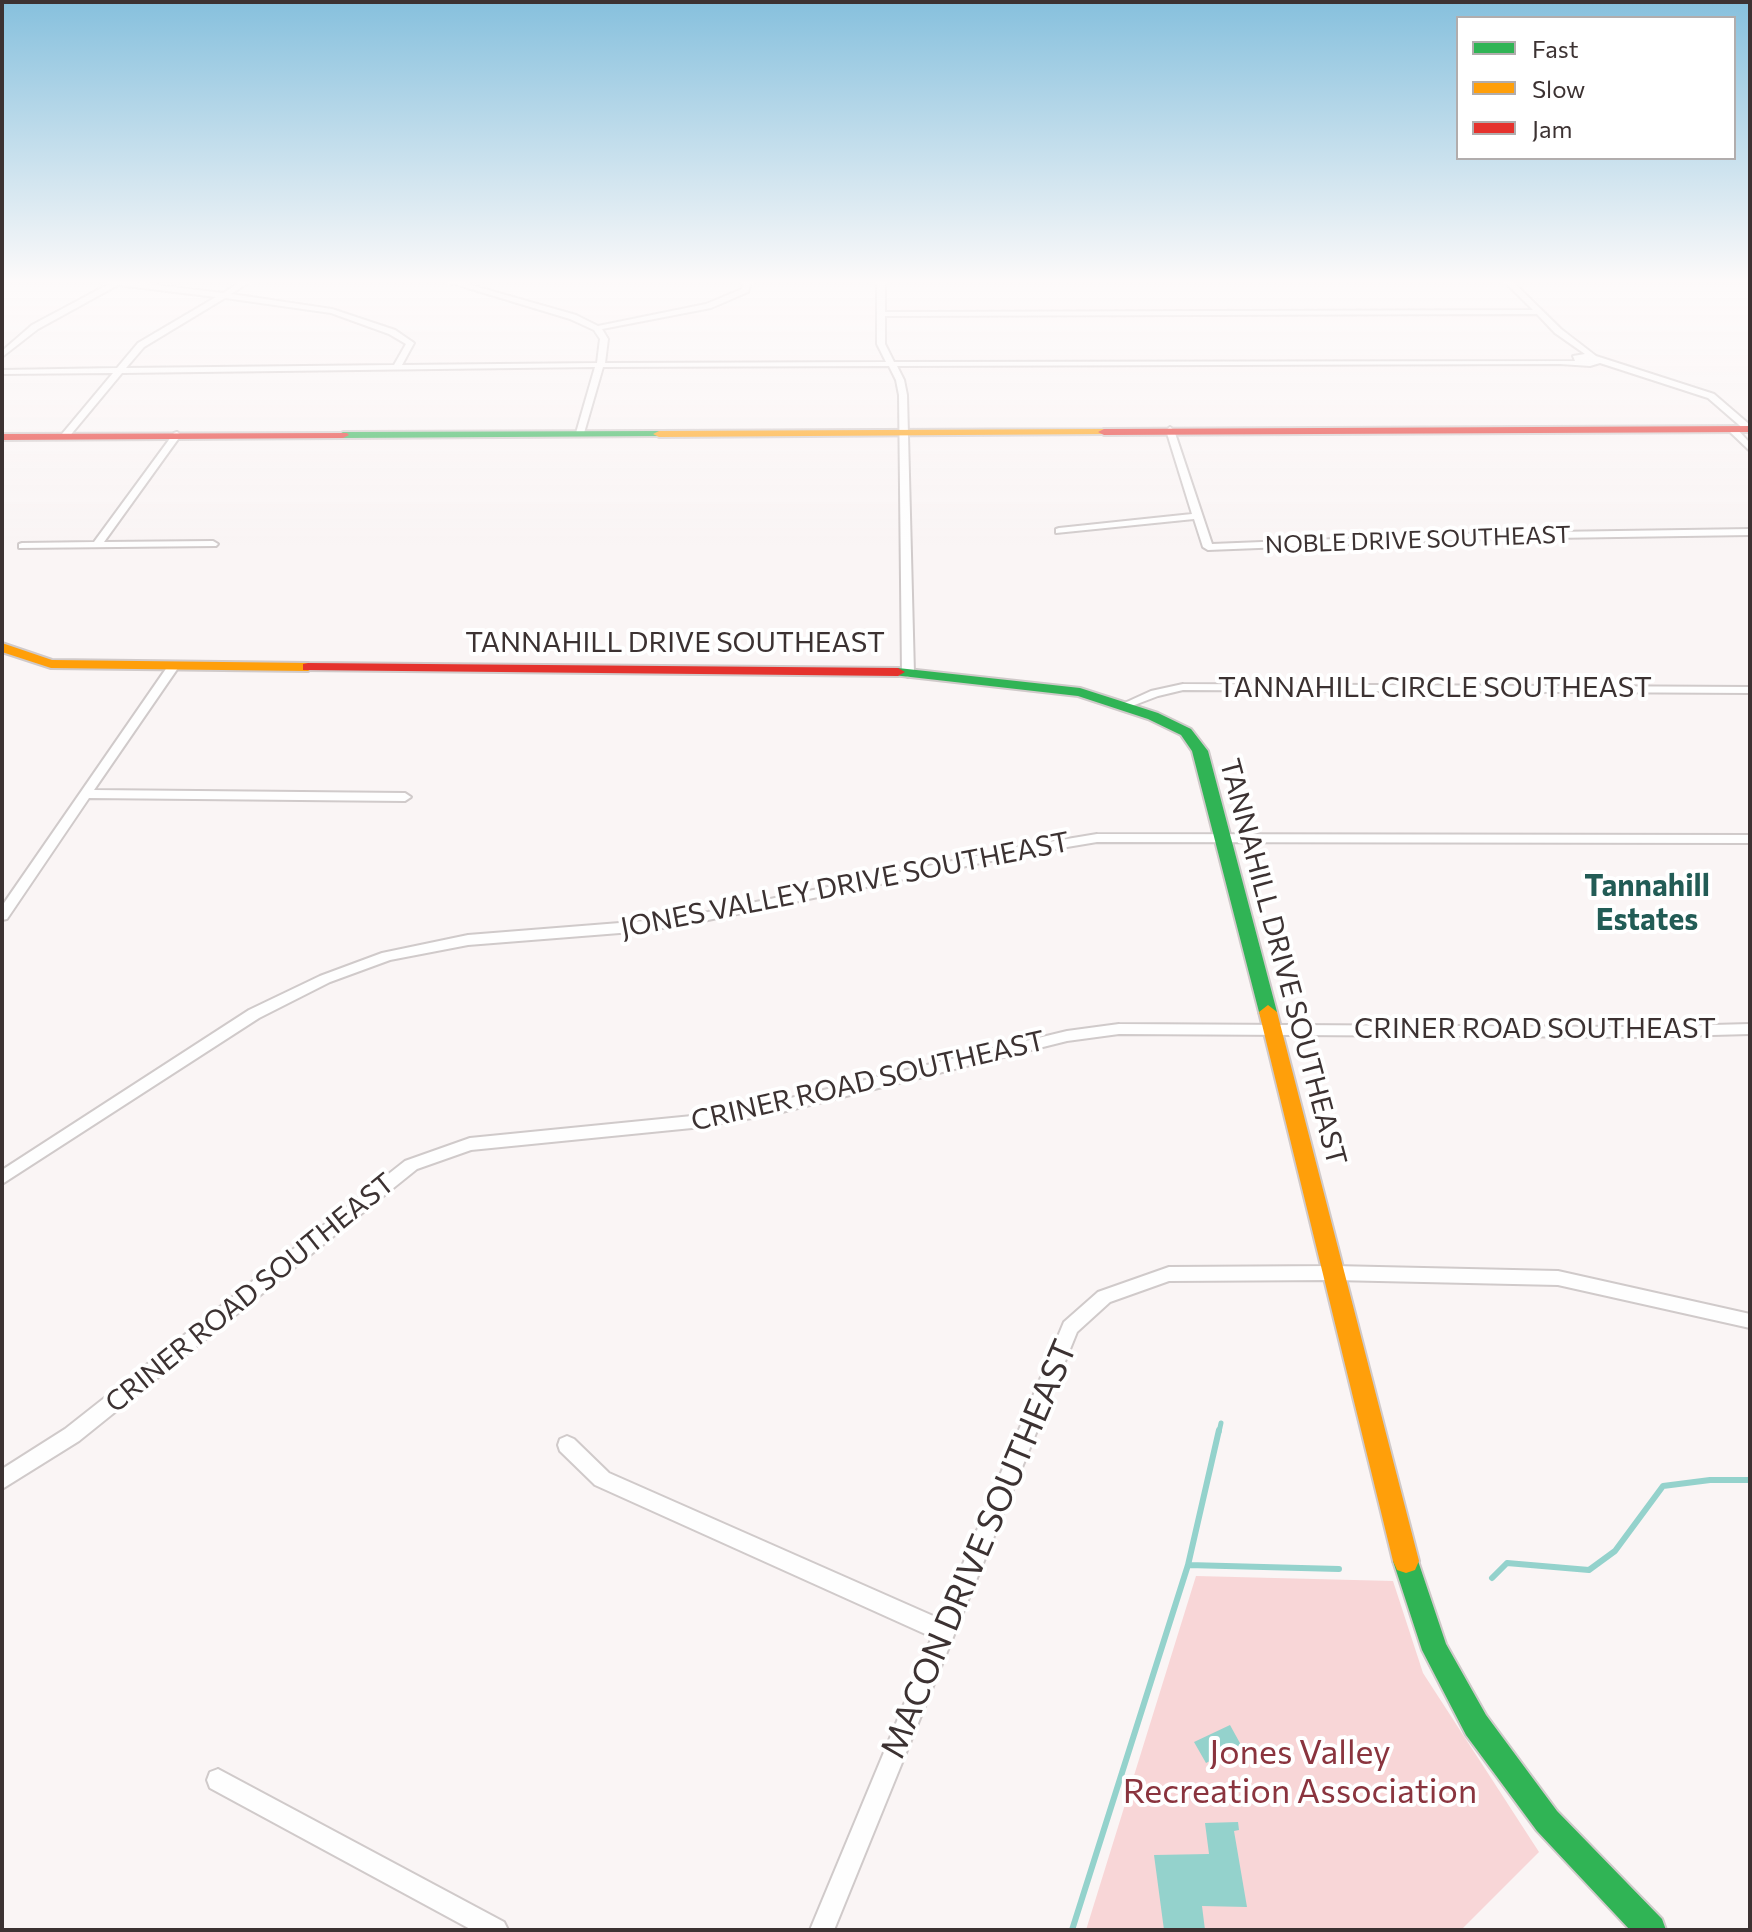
<!DOCTYPE html>
<style>
body{margin:0}
#map{position:relative;width:1752px;height:1932px;overflow:hidden;background:#faf5f5;font-family:Commissioner,sans-serif}
canvas{display:block}
.frame{position:absolute;inset:0;border:4px solid #3c3232;pointer-events:none}
.legend{position:absolute;left:1456px;top:16px;width:280px;height:144px;box-sizing:border-box;background:#fff;border:2px solid #b1adad;margin:0;padding:10px 14px;list-style:none;font-size:24px;color:#3c3232}
.legend li{display:flex;align-items:center;gap:16px;height:40px}
.legend b{width:40px;border:2px solid #b1adad}
</style>
<div id="map">
<canvas width="1752" height="1932"></canvas>
<div class="frame"></div>
<ul class="legend">
<li><b style="height:10px;background:#30b455"></b>Fast</li>
<li><b style="height:10px;background:#ff9f0a"></b>Slow</li>
<li><b style="height:10px;background:#e5322d"></b>Jam</li>
</ul>
</div>
<script>
const ctx = document.querySelector('canvas').getContext('2d');
ctx.lineJoin = 'round';
function fill(path, color) { ctx.fillStyle = color; ctx.fill(path, 'evenodd'); }
const poly = rows => new Path2D(rows.map(r => 'M' + r).join(''));
function trace(path, color, width, dash) { ctx.strokeStyle = color; ctx.lineWidth = width; ctx.lineCap = dash ? 'butt' : 'round'; ctx.setLineDash(dash || []); ctx.stroke(path); }
function label(font, color, halo, rows, align = 'center') {
  ctx.font = font + ' Commissioner,sans-serif'; ctx.lineWidth = 8; ctx.setLineDash([]); ctx.textBaseline = 'middle'; ctx.strokeStyle = halo; ctx.fillStyle = color; for (const [text, x, y, turn = 0] of rows) {
    ctx.save(); ctx.translate(x, y); ctx.rotate((+turn || 0) * Math.PI / 180); ctx.textAlign = isNaN(turn) ? turn : align; if (halo) ctx.strokeText(text, 0, 0); ctx.fillText(text, 0, 0); ctx.restore();
  }
}
const green = poly([
 [1196,1576,1393,1581,1423,1673,1539,1852,1461,1930,1086,1930]
]);
const water = poly([
 [1230,1725,1241,1745,1206,1763,1194,1742],
 [1238,1822,1239,1830,1234,1831,1247,1907,1202,1906,1205,1930,1164,1930,1154,1855,1209,1854,1205,1823]
]);
const streamFar1 = poly([
 [1219,1432,1221,1423]
]);
const stream = poly([
 [1188,1565,1339,1569],
 [1492,1578,1507,1563,1589,1570,1615,1551,1663,1486,1710,1480,1750,1480],
 [1072,1930,1188,1565,1219,1430]
]);
const street = poly([
 [107,282,130,282,223,293,241,282,250,282,231,294,332,309,395,330,414,343,402,365,597,363,600,339,594,330,570,319,448,282,460,282,576,315,598,326,706,304,742,289,743,282,751,282,748,292,711,308,602,329,608,339,605,363,886,362,877,344,877,282,885,282,885,312,1533,310,1505,282,1513,282,1561,329,1596,356,1714,394,1750,425,1750,431,1746,431,1708,398,1600,363,1590,366,1560,364,897,366,904,380,907,395,914,674,908,677,902,674,899,395,896,380,889,366,603,367,584,433,580,436,576,433,595,367,122,373,68,438,62,438,62,434,113,373,2,374,2,370,117,368,138,343,216,297,118,285,38,329,2,357,2,351,32,325,109,284,107,282],
 [225,298,331,313,389,334,406,344,394,365,126,368,144,347,225,298],
 [1537,314,1555,333,1585,354,1573,356,1575,361,894,362,885,344,885,316,1537,314],
 [1170,427,1174,430,1212,544,1486,533,1750,529,1750,535,1486,539,1208,550,1203,547,1194,519,1056,533,1056,529,1059,528,1192,514,1166,430,1170,427],
 [1729,427,1735,427,1750,443,1750,451,1729,431,1729,427],
 [177,432,181,435,104,542,213,541,218,544,216,546,19,548,19,544,22,543,94,542,174,433,177,432],
 [174,662,180,665,94,790,405,793,411,797,405,801,89,798,7,919,2,920,2,906,170,663,174,662],
 [1183,684,1750,687,1750,693,1183,690,1158,696,1124,709,1118,706,1151,691,1183,684],
 [1097,834,1750,835,1750,843,1097,842,1019,855,708,920,645,931,468,945,390,960,330,982,259,1018,2,1184,2,1170,249,1010,320,976,382,953,468,935,645,921,708,912,1019,847,1097,834],
 [1119,1024,1637,1027,1750,1024,1750,1034,1637,1037,1119,1034,1067,1041,770,1115,692,1128,471,1150,417,1169,79,1441,2,1489,2,1469,65,1429,405,1161,470,1138,692,1116,770,1103,1067,1031,1119,1024],
 [1334,1266,1558,1271,1750,1314,1750,1328,1558,1285,1334,1280,1169,1281,1110,1302,1077,1332,834,1930,810,1930,932,1637,595,1485,560,1451,558,1445,560,1439,567,1436,574,1439,609,1473,940,1619,1064,1322,1098,1292,1169,1267,1334,1266],
 [218,1769,504,1922,508,1930,472,1930,210,1788,207,1780,210,1772,218,1769]
]);
const fast = poly([
 [659,431,665,434,663,436,343,438,337,435,343,432,659,431],
 [898,668,1080,688,1158,713,1191,729,1208,751,1277,1012,1275,1017,1261,1017,1259,1012,1192,751,1181,735,1148,719,1078,696,893,675,893,669,898,668],
 [1406,1549,1415,1552,1446,1644,1486,1715,1557,1811,1662,1919,1666,1930,1630,1930,1537,1831,1466,1735,1422,1650,1393,1561,1397,1552,1406,1549]
]);
const slow = poly([
 [1104,429,1108,430,1108,434,659,437,653,434,659,431,1104,429],
 [2,643,52,660,308,663,315,667,308,671,51,668,2,652,2,643],
 [1268,1005,1277,1012,1419,1561,1415,1570,1406,1573,1397,1570,1393,1561,1259,1012,1268,1005]
]);
const jam = poly([
 [1750,426,1750,432,1104,435,1098,432,1104,429,1750,426],
 [347,433,349,435,343,438,2,440,2,434,347,433],
 [308,663,898,668,905,672,898,676,303,670,303,664,308,663]
]);
const farStreetnames = [
 ["NOBLE DRIVE SOUTHEAST",1418,540,-2]
];
const streetNames = [
 ["TANNAHILL DRIVE SOUTHEAST",675,643],
 ["TANNAHILL CIRCLE SOUTHEAST",1435,688],
 ["JONES VALLEY DRIVE SOUTHEAST",845,885,-11],
 ["TANNAHILL DRIVE SOUTHEAST",1283,962,75],
 ["CRINER ROAD SOUTHEAST",1535,1029],
 ["CRINER ROAD SOUTHEAST",868,1081,-13],
 ["CRINER ROAD SOUTHEAST",250,1293,-39]
];
const neighbourhoodNames = [
 ["Tannahill",1647,886],
 ["Estates",1647,920]
];
const nearStreetnames = [
 ["MACON DRIVE SOUTHEAST",979,1549,-67]
];
const nearParknames = [
 ["Jones Valley",1300,1753],
 ["Recreation Association",1300,1792]
];
fill(green, '#f8d6d7');
fill(water, '#94d2cc');
trace(streamFar1, '#94d2cc', 5);
trace(stream, '#94d2cc', 6);
trace(street, '#d0caca', 4);
trace(fast, '#d0caca', 4);
trace(slow, '#d0caca', 4);
trace(jam, '#d0caca', 4);
fill(street, '#fefefe');
fill(fast, '#30b455');
fill(slow, '#ff9f0a');
fill(jam, '#e5322d');
const sky = ctx.createLinearGradient(0, 0, 0, 553);
sky.addColorStop(0, '#86c0dd');
sky.addColorStop(0.51, '#fdfafa');
sky.addColorStop(1, '#fdfafa00');
ctx.fillStyle = sky;
ctx.fillRect(0, 0, 1752, 553);
label('24px', '#3c3232', '#fff', farStreetnames);
label('28px', '#3c3232', '#fff', streetNames);
label('bold 30px', '#225c56', '#fff', neighbourhoodNames);
label('34px', '#3c3232', '#fff', nearStreetnames);
label('34px', '#8a343e', '#fff', nearParknames);
</script>
